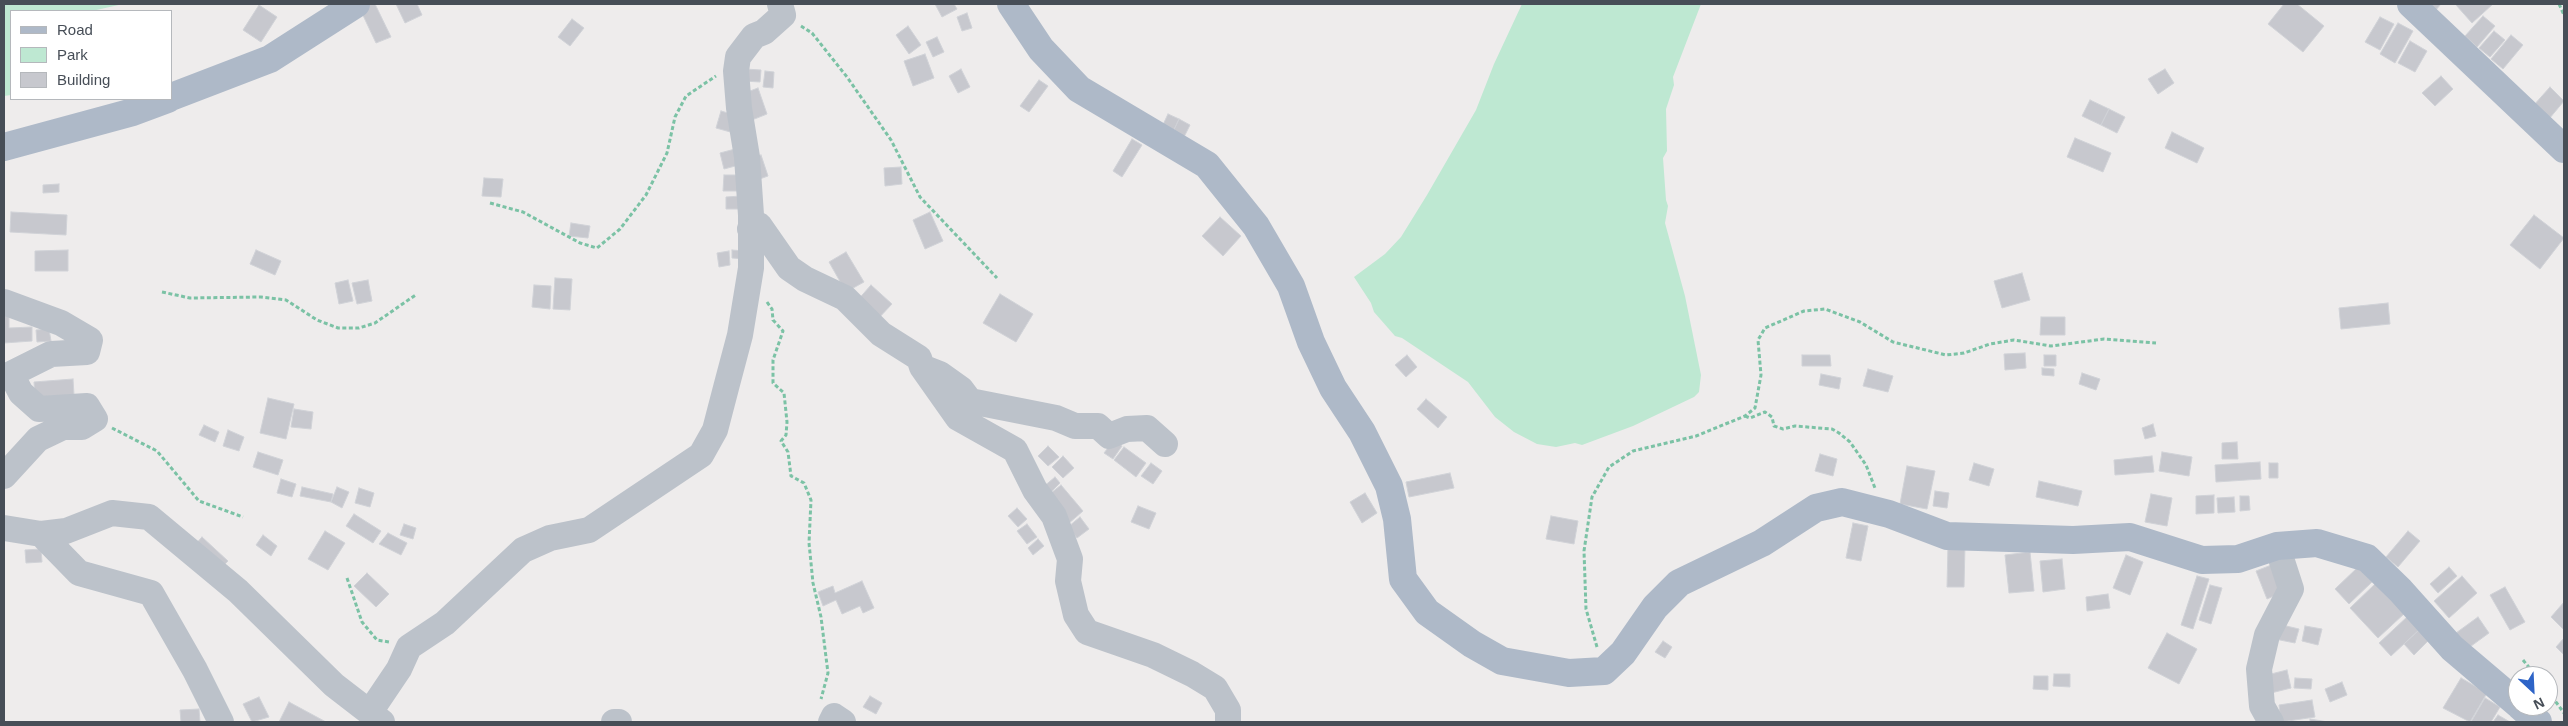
<!DOCTYPE html>
<style>
body{margin:0}
#map{position:relative;width:2568px;height:726px;overflow:hidden;background:#eeecec;font-family:Arial,sans-serif}
canvas{display:block}
.frame{position:absolute;inset:0;border:5px solid #474e57;pointer-events:none}
.legend{position:absolute;left:10px;top:10px;width:162px;height:90px;box-sizing:border-box;background:#fff;border:1px solid #b5b8bc;margin:0;padding:6px 9px;list-style:none;font-size:15px;color:#474e57}
.legend li{display:flex;align-items:center;gap:10px;height:25px}
.legend b{width:25px;border:1px solid #b5b8bc}
.north{position:absolute;left:2508px;top:666px;width:50px;height:50px;box-sizing:border-box;background:#fff;border:1px solid #b5b8bc;border-radius:50%;rotate:155deg;font-size:14px;font-weight:700;line-height:20px;text-align:center;color:#474e57}
.north::after{content:'';display:block;margin:auto;width:18px;height:22px;background:#2e64c7;clip-path:polygon(50% 0,100% 100%,50% 72%,0 100%)}
</style>
<div id="map">
<canvas width="2568" height="726"></canvas>
<div class="frame"></div>
<ul class="legend">
<li><b style="height:6px;background:#aeb9c8"></b>Road</li>
<li><b style="height:14px;background:#bee8d2"></b>Park</li>
<li><b style="height:14px;background:#c7c8ce"></b>Building</li>
</ul>
<div class="north">N</div>
</div>
<script>
const ctx = document.querySelector('canvas').getContext('2d');
ctx.lineJoin = 'round';
function fill(path, color) { ctx.fillStyle = color; ctx.fill(path, 'evenodd'); }
const poly = rows => new Path2D(rows.map(r => 'M' + r).join(''));
function trace(path, color, width, dash) { ctx.strokeStyle = color; ctx.lineWidth = width; ctx.lineCap = dash ? 'butt' : 'round'; ctx.setLineDash(dash || []); ctx.stroke(path); }
const green = poly([
 [4,4,123,4,92,11,11,11,11,95,4,96],
 [1522,4,1701,4,1673,77,1674,85,1666,109,1667,151,1663,158,1666,200,1668,206,1665,223,1685,296,1701,375,1699,392,1694,397,1633,426,1582,445,1575,443,1556,447,1537,444,1514,432,1495,417,1468,382,1402,338,1395,336,1374,312,1371,303,1354,277,1385,254,1401,237,1427,195,1476,110,1494,64]
]);
const building = poly([
 [370,4,375,4,391,37,376,43,360,9,370,4],
 [396,4,417,4,422,15,405,23,396,4],
 [935,4,954,4,957,9,942,17,935,4],
 [2284,4,2297,4,2324,26,2303,52,2268,24,2284,4],
 [2426,4,2441,4,2435,11,2426,4],
 [2458,4,2493,4,2472,23,2456,5,2458,4],
 [259,5,277,17,261,42,243,30,259,5],
 [967,13,972,28,962,31,957,17,967,13],
 [2483,16,2495,26,2477,47,2465,36,2483,16],
 [2380,17,2394,24,2380,50,2365,42,2380,17],
 [572,19,584,28,570,46,558,37,572,19],
 [2398,23,2413,31,2395,63,2380,54,2398,23],
 [908,26,921,45,909,54,896,35,908,26],
 [2494,31,2505,40,2490,57,2479,48,2494,31],
 [2511,35,2523,45,2503,69,2491,59,2511,35],
 [937,37,944,52,933,57,926,42,937,37],
 [2410,41,2427,51,2415,72,2398,63,2410,41],
 [925,54,934,78,913,86,904,61,925,54],
 [745,69,761,70,760,82,744,81,745,69],
 [961,69,970,87,958,93,949,76,961,69],
 [2165,69,2174,83,2158,94,2148,79,2165,69],
 [765,71,774,72,773,88,763,87,765,71],
 [2441,76,2453,89,2435,106,2422,93,2441,76],
 [1039,80,1048,86,1029,112,1020,106,1039,80],
 [2550,87,2564,101,2549,119,2533,106,2550,87],
 [758,88,767,114,752,120,742,94,758,88],
 [2090,100,2109,109,2101,125,2082,116,2090,100],
 [2109,109,2125,117,2117,133,2101,125,2109,109],
 [721,111,738,116,734,133,716,128,721,111],
 [1168,114,1179,119,1172,134,1161,129,1168,114],
 [1179,119,1190,125,1183,139,1172,134,1179,119],
 [2172,132,2204,148,2197,163,2165,148,2172,132],
 [2075,138,2111,153,2103,172,2067,157,2075,138],
 [1132,139,1142,145,1122,177,1113,171,1132,139],
 [735,149,739,165,724,169,720,153,735,149],
 [761,155,768,176,757,180,750,159,761,155],
 [901,167,902,184,885,186,884,168,901,167],
 [724,175,740,175,739,191,723,191,724,175],
 [484,178,503,179,501,197,482,196,484,178],
 [59,184,59,192,43,193,43,185,59,184],
 [741,196,742,209,726,209,726,197,741,196],
 [11,212,67,215,66,235,10,232,11,212],
 [930,212,943,241,925,249,913,220,930,212],
 [2534,215,2564,238,2540,269,2510,245,2534,215],
 [1220,217,1241,236,1223,256,1202,236,1220,217],
 [571,223,590,226,588,238,569,236,571,223],
 [68,250,68,271,35,271,35,251,68,250],
 [256,250,281,261,275,275,250,264,256,250],
 [732,250,745,251,745,259,732,258,732,250],
 [729,251,730,265,719,267,717,253,729,251],
 [846,252,864,282,846,292,829,262,846,252],
 [2022,273,2030,300,2002,308,1994,281,2022,273],
 [555,278,572,279,570,310,553,309,555,278],
 [348,280,353,301,339,304,335,283,348,280],
 [368,280,372,301,357,304,352,283,368,280],
 [534,285,551,286,550,309,532,307,534,285],
 [871,285,892,304,876,321,856,302,871,285],
 [1000,294,1033,314,1016,342,983,323,1000,294],
 [2388,303,2390,324,2341,329,2339,308,2388,303],
 [9,314,9,328,32,327,32,341,4,343,4,315,9,314],
 [2041,317,2065,317,2065,335,2040,335,2041,317],
 [49,329,51,341,37,342,36,330,49,329],
 [2025,353,2026,368,2005,370,2004,354,2025,353],
 [1407,355,1417,367,1406,377,1395,365,1407,355],
 [1802,355,1830,355,1831,366,1802,366,1802,355],
 [2044,355,2056,355,2056,366,2044,366,2044,355],
 [2042,368,2054,369,2054,376,2042,375,2042,368],
 [1868,369,1893,376,1888,392,1863,386,1868,369],
 [2082,373,2100,379,2096,390,2079,384,2082,373],
 [1821,374,1841,378,1839,389,1819,385,1821,374],
 [73,379,74,395,35,397,34,382,73,379],
 [268,398,294,404,286,439,260,433,268,398],
 [1426,399,1447,417,1438,428,1417,409,1426,399],
 [294,409,313,412,311,429,291,427,294,409],
 [2153,424,2156,436,2145,439,2142,428,2153,424],
 [204,425,219,432,215,442,199,435,204,425],
 [228,430,244,437,239,451,223,446,228,430],
 [1114,440,1122,446,1113,459,1104,453,1114,440],
 [2237,442,2238,459,2222,459,2222,443,2237,442],
 [1048,446,1059,457,1048,466,1038,456,1048,446],
 [1124,447,1146,463,1136,477,1114,460,1124,447],
 [258,452,283,460,278,475,253,467,258,452],
 [2162,452,2192,457,2189,476,2159,471,2162,452],
 [1820,454,1837,459,1833,476,1815,471,1820,454],
 [1063,456,1074,468,1063,478,1052,467,1063,456],
 [2152,456,2154,472,2115,475,2114,460,2152,456],
 [2260,462,2261,479,2216,482,2215,465,2260,462],
 [1151,463,1162,471,1153,484,1141,476,1151,463],
 [1974,463,1994,469,1989,486,1969,480,1974,463],
 [2269,463,2278,463,2278,478,2269,478,2269,463],
 [1907,466,1935,471,1927,509,1900,504,1907,466],
 [1450,473,1454,488,1409,497,1406,482,1450,473],
 [1055,477,1060,483,1048,495,1042,488,1055,477],
 [281,479,296,484,292,497,277,493,281,479],
 [2039,481,2082,491,2078,506,2036,497,2039,481],
 [1061,485,1083,511,1068,524,1046,497,1061,485],
 [302,487,333,494,331,502,300,496,302,487],
 [337,487,349,492,342,508,331,502,337,487],
 [359,488,374,493,370,507,355,503,359,488],
 [1935,491,1949,493,1947,508,1933,506,1935,491],
 [1365,493,1377,513,1362,523,1350,502,1365,493],
 [2151,494,2172,498,2167,526,2145,522,2151,494],
 [2214,495,2214,513,2196,514,2196,496,2214,495],
 [2240,496,2249,496,2250,510,2240,511,2240,496],
 [2234,497,2235,512,2218,513,2217,498,2234,497],
 [1138,506,1156,513,1149,529,1131,522,1138,506],
 [1017,508,1027,519,1018,527,1008,516,1017,508],
 [354,514,381,531,373,543,346,526,354,514],
 [1551,516,1578,521,1574,544,1546,539,1551,516],
 [1080,517,1089,529,1077,538,1068,527,1080,517],
 [1853,523,1868,526,1861,561,1846,558,1853,523],
 [404,524,416,528,413,539,400,535,404,524],
 [1027,524,1037,537,1027,544,1017,531,1027,524],
 [325,531,345,543,328,570,308,559,325,531],
 [2408,531,2420,541,2398,567,2386,557,2408,531],
 [388,533,407,543,401,555,379,544,388,533],
 [263,535,277,546,271,556,256,545,263,535],
 [202,537,228,561,218,571,193,547,202,537],
 [1038,539,1044,546,1033,555,1028,548,1038,539],
 [1948,545,1965,545,1964,587,1947,587,1948,545],
 [41,549,42,562,26,563,25,550,41,549],
 [2030,552,2034,591,2009,593,2005,555,2030,552],
 [2126,555,2143,562,2130,595,2113,588,2126,555],
 [2062,559,2065,589,2043,592,2040,561,2062,559],
 [2279,562,2290,589,2267,599,2256,571,2279,562],
 [2358,567,2372,582,2349,604,2335,589,2358,567],
 [2449,567,2457,576,2438,593,2430,584,2449,567],
 [367,573,389,594,376,607,354,586,367,573],
 [2197,576,2209,579,2193,629,2181,625,2197,576],
 [2462,576,2477,593,2449,618,2434,601,2462,576],
 [862,581,874,608,863,613,860,606,842,614,836,600,823,606,818,592,833,586,835,593,862,581],
 [2376,583,2405,613,2378,638,2350,608,2376,583],
 [2210,585,2222,588,2211,624,2199,620,2210,585],
 [2505,587,2525,622,2510,630,2490,595,2505,587],
 [2108,594,2110,608,2087,611,2086,597,2108,594],
 [2564,602,2564,630,2551,617,2564,602],
 [2408,616,2420,629,2391,656,2379,643,2408,616],
 [2478,617,2489,633,2467,649,2456,633,2478,617],
 [2278,624,2299,629,2295,643,2275,639,2278,624],
 [2305,626,2322,629,2318,645,2302,641,2305,626],
 [2420,629,2430,639,2414,655,2404,644,2420,629],
 [2167,633,2197,649,2179,684,2148,668,2167,633],
 [2564,638,2564,655,2556,647,2564,638],
 [1663,641,1672,647,1665,658,1655,652,1663,641],
 [2287,670,2291,688,2271,693,2267,675,2287,670],
 [2054,674,2070,674,2070,687,2053,686,2054,674],
 [2034,676,2048,676,2048,690,2033,689,2034,676],
 [2295,678,2312,679,2311,689,2294,688,2295,678],
 [2461,678,2487,693,2470,722,2443,708,2461,678],
 [2342,682,2347,695,2330,702,2325,689,2342,682],
 [870,696,882,703,876,714,863,707,870,696],
 [259,697,269,717,252,722,243,704,259,697],
 [2485,698,2500,707,2491,722,2471,722,2485,698],
 [2312,700,2315,717,2281,722,2279,705,2312,700],
 [289,702,326,722,279,722,289,702],
 [199,709,200,722,181,722,180,710,199,709],
 [2498,715,2510,722,2493,722,2498,715],
 [2310,719,2328,722,2310,722,2310,719]
]);
const path = poly([
 [2559,4,2564,15],
 [801,26,812,33,847,77,891,140,920,197,997,278],
 [490,203,523,212,580,243,597,248,620,229,646,195,667,153,675,117,686,96,716,76],
 [162,292,190,298,261,297,286,300,317,320,338,328,359,328,375,323,417,294],
 [767,302,772,309,773,320,783,331,773,360,773,383,784,393,787,422,786,435,781,441,788,452,791,476,804,483,811,500,809,543,813,583,821,617,828,673,821,699],
 [1745,416,1750,418,1765,412,1772,417,1774,426,1783,429,1795,426,1832,429,1839,433,1850,442,1866,465,1875,488],
 [112,428,157,451,199,501,243,517],
 [347,578,362,622,377,640,389,642],
 [1597,647,1586,609,1584,551,1592,497,1609,467,1633,451,1696,436,1745,416,1755,408,1761,375,1758,340,1765,328,1804,311,1825,309,1860,322,1893,342,1946,355,1964,353,1990,344,2014,340,2051,346,2104,339,2156,343],
 [2523,660,2536,676],
 [2548,691,2564,713]
]);
const minor = poly([
 [750,229,759,225,789,268,805,279,845,298,881,334,919,358,922,367,940,374,961,389,970,401,1056,418,1075,426,1098,426,1109,436,1127,429,1147,428,1165,444],
 [4,302,61,323,90,340,87,352,51,354,11,374,21,393,39,409,87,406,95,419,82,427,63,427,38,439,4,476],
 [922,367,958,418,1015,450,1035,490,1054,516,1070,559,1068,581,1076,615,1087,632,1153,655,1192,674,1215,688,1228,710,1228,722],
 [4,528,41,534,66,531,112,513,149,517,238,591,334,685,382,722],
 [41,534,79,573,151,593,195,670,221,722],
 [370,712,399,669,409,647,445,623,523,550,550,538,589,530,701,455,715,430,727,384,740,335,751,268,751,215,747,157,739,108,736,71,738,57,754,36,764,32,783,15,780,4],
 [614,722,619,722],
 [831,722,834,716,843,722],
 [2271,722,2262,706,2259,669,2267,635,2291,589,2277,546]
]);
const major = poly([
 [1011,4,1041,49,1079,89,1207,165,1256,226,1291,286,1311,342,1333,388,1362,432,1389,486,1397,519,1403,579,1427,612,1472,644,1502,661,1569,673,1604,671,1623,653,1655,607,1679,583,1762,543,1816,508,1842,502,1889,514,1947,536,2073,540,2130,537,2202,560,2238,559,2277,546,2317,543,2367,558,2400,590,2452,648,2518,704],
 [2411,4,2564,149],
 [171,97,270,59,356,4],
 [4,147,133,112,168,99],
 [2520,706,2538,722]
]);
fill(green, '#bee8d2');
fill(building, '#c7c8ce');
trace(building, '#d0d2d7', 1);
trace(path, '#7bc2a5', 3, [4, 2.5]);
trace(minor, '#bcc2ca', 26);
trace(major, '#aeb9c8', 28);
</script>
